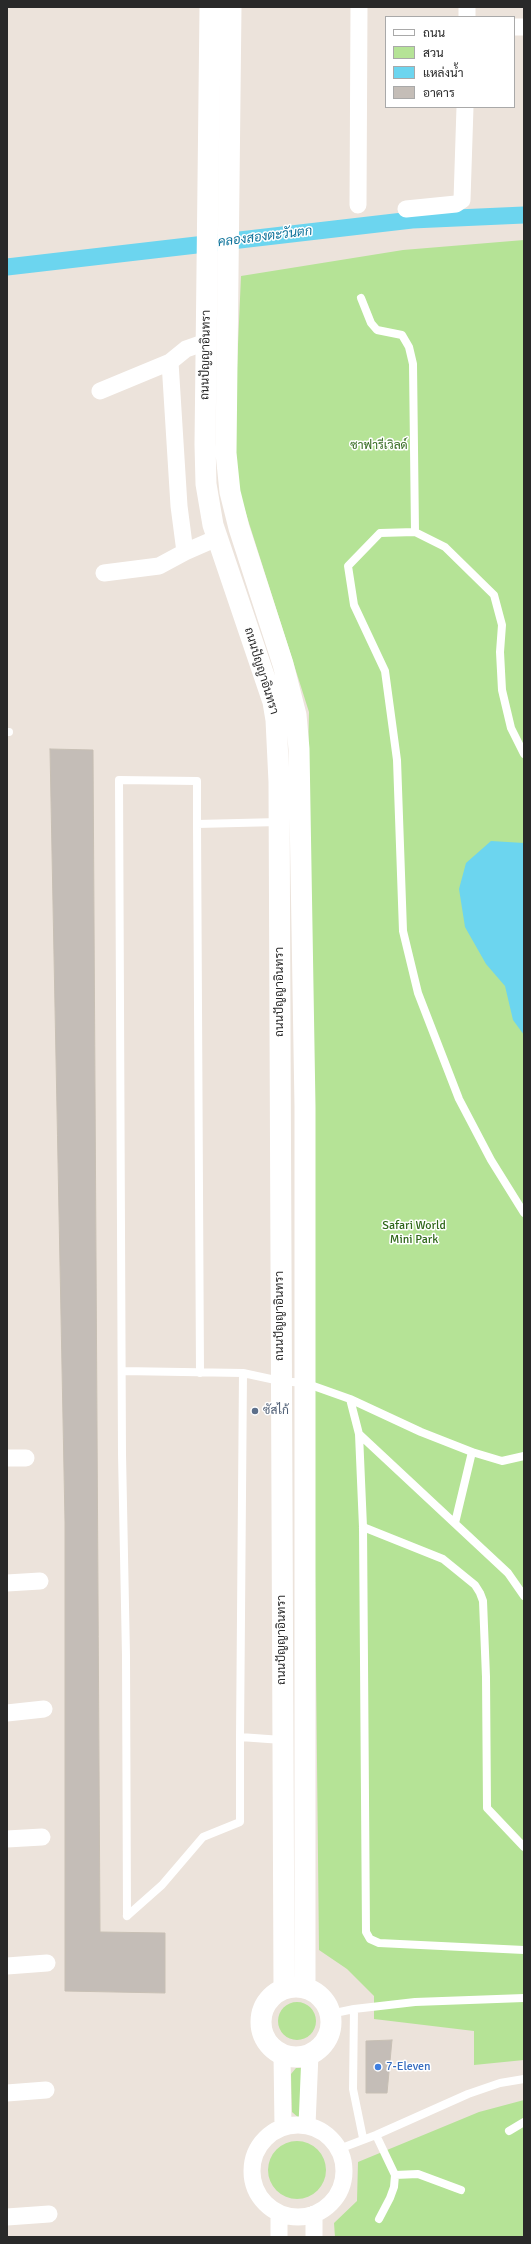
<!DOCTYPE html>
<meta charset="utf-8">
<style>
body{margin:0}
#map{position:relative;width:531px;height:2244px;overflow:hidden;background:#ece3db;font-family:Signika,Sarabun,sans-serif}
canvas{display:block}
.frame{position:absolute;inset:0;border:8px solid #292929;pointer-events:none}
.legend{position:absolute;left:385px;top:16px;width:130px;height:92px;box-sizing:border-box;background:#fff;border:1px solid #a9a9a9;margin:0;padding:5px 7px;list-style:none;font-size:12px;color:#292929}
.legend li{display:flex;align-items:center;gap:8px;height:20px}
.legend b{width:20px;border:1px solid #a9a9a9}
</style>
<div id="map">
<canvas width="531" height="2244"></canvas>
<div class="frame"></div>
<ul class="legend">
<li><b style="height:5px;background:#fff"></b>ถนน</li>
<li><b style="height:11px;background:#b5e396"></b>สวน</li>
<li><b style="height:11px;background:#6cd5ef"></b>แหล่งน้ำ</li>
<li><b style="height:11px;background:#c4bdb7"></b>อาคาร</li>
</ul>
</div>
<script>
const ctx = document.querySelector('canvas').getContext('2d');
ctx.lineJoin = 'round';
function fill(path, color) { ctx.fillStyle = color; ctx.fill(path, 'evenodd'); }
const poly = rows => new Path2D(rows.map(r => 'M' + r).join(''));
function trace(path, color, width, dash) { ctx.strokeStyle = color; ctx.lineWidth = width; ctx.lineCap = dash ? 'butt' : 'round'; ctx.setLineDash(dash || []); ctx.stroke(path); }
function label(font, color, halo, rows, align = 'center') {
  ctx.font = font + ' Signika,Sarabun,sans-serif'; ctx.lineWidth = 3; ctx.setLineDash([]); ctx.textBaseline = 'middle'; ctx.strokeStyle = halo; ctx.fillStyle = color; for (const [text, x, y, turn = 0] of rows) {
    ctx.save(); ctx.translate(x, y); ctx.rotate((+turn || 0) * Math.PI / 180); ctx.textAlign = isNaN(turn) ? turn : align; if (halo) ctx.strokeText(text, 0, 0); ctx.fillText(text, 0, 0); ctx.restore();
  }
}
const green = poly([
 [524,240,524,2060,474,2065,474,2031,374,2019,374,1996,347,1969,319,1950,307,813,309,712,242,501,233,459,241,276,403,250],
 '278 2021a19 19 0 1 1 38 0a19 19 0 1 1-38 0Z',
 [296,2068,301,2068,304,2074,303,2113,299,2118,292,2112,291,2074],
 [524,2100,524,2237,335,2237,334,2223,357,2201,358,2162,479,2112],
 '268 2170a29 29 0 1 1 58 0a29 29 0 1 1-58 0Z'
]);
const water = poly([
 [491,841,524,843,524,1035,513,1020,505,986,486,964,465,927,459,889,466,863]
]);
const canal = poly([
 [7,267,412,220,524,215]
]);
const building = poly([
 [50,749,93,750,100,1932,165,1933,165,1993,65,1991,65,1522,50,749],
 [392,2040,387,2093,366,2093,366,2041,392,2040]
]);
const service = poly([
 [361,298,371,323,377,330,402,335,409,347,413,364,415,532],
 [7,732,9,732],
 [524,754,511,728,502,690,500,652,502,625,494,595,445,547,415,532,380,533,348,566,354,605,385,671,397,760,403,931,418,993,459,1099,491,1160,524,1213],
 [122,1371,243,1373,280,1381,305,1383,350,1399,421,1432,472,1452,502,1461,524,1456],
 [200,1373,197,824,279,822],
 [350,1399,359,1434,508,1573,524,1596],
 [359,1434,363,1527,366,1932,370,1939,379,1943,524,1950],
 [455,1523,472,1452],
 [363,1527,443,1559,475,1585,480,1593,483,1601,486,1677,487,1808,524,1847],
 [240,1737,243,1373],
 [127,1916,126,1656,122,1454,119,780,197,781,197,824],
 [127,1916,162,1885,203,1837,240,1822,240,1737,282,1740],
 [354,2009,353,2089,363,2138],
 [330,2014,354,2009,415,2002,524,1998],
 [509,2131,524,2122],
 [376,2135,395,2175,394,2187,390,2198,379,2219],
 [339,2149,376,2135,468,2094,500,2083,524,2079],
 [395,2175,418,2174,461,2190]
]);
const minor = poly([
 [467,17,467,7],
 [514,27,524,27],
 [358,205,359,7],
 [406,209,456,204,462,200,465,107],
 [170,362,179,506,185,552],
 [100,391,170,362,186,349,206,342],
 [104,573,159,566,185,552,217,538],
 [7,1458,26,1458],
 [7,1583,40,1581],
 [7,1713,44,1709],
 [7,1839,42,1837],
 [7,1966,47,1963],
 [282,2055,283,2127],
 [7,2093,46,2090],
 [307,2125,310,2054],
 '252 2171a46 46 0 1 1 92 0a46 46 0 1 1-92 0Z',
 [279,2213,279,2237],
 [7,2217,49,2214],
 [314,2237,314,2214]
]);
const tertiary = poly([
 [210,7,205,444,206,484,213,525,273,702,276,720,279,782,284,1988],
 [231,7,226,453,230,492,239,528,283,664,296,715,299,749,305,1107,305,1988],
 '261 2022a35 35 0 1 1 70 0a35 35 0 1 1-70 0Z'
]);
const markers = [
 [255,1411,4,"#5c6f8a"],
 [378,2067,4,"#3f7fe0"]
];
const streetNames = [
 ["ถนนปัญญาอินทรา",206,355,-89],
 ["ถนนปัญญาอินทรา",261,671,73],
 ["ถนนปัญญาอินทรา",280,992,-90],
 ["ถนนปัญญาอินทรา",280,1316,-90],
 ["ถนนปัญญาอินทรา",282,1640,-90]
];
const parkNames = [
 ["ซาฟารีเวิลด์",379,446],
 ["Safari World",414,1226],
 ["Mini Park",414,1240]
];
const serviceNames = [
 ["ซัสไก้",263,1411]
];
const shopNames = [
 ["7-Eleven",386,2067]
];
const waterNames = [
 ["คลองสองตะวันตก",265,237,-7]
];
fill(green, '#b5e396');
fill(water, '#6cd5ef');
trace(canal, '#6cd5ef', 17);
fill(building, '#c4bdb7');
trace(building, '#c7bfb4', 1);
trace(service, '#fff', 8);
trace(minor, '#fff', 17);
trace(tertiary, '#fff', 21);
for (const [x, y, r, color] of markers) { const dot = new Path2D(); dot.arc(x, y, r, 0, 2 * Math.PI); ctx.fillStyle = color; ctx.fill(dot); trace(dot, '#fff', 1.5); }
label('12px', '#292929', '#fff', streetNames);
label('12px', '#2e6619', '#fff', parkNames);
label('12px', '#4e5e75', '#fff', serviceNames, 'left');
label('12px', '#366cbe', '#fff', shopNames, 'left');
label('italic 13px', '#0c729a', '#fff', waterNames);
</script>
